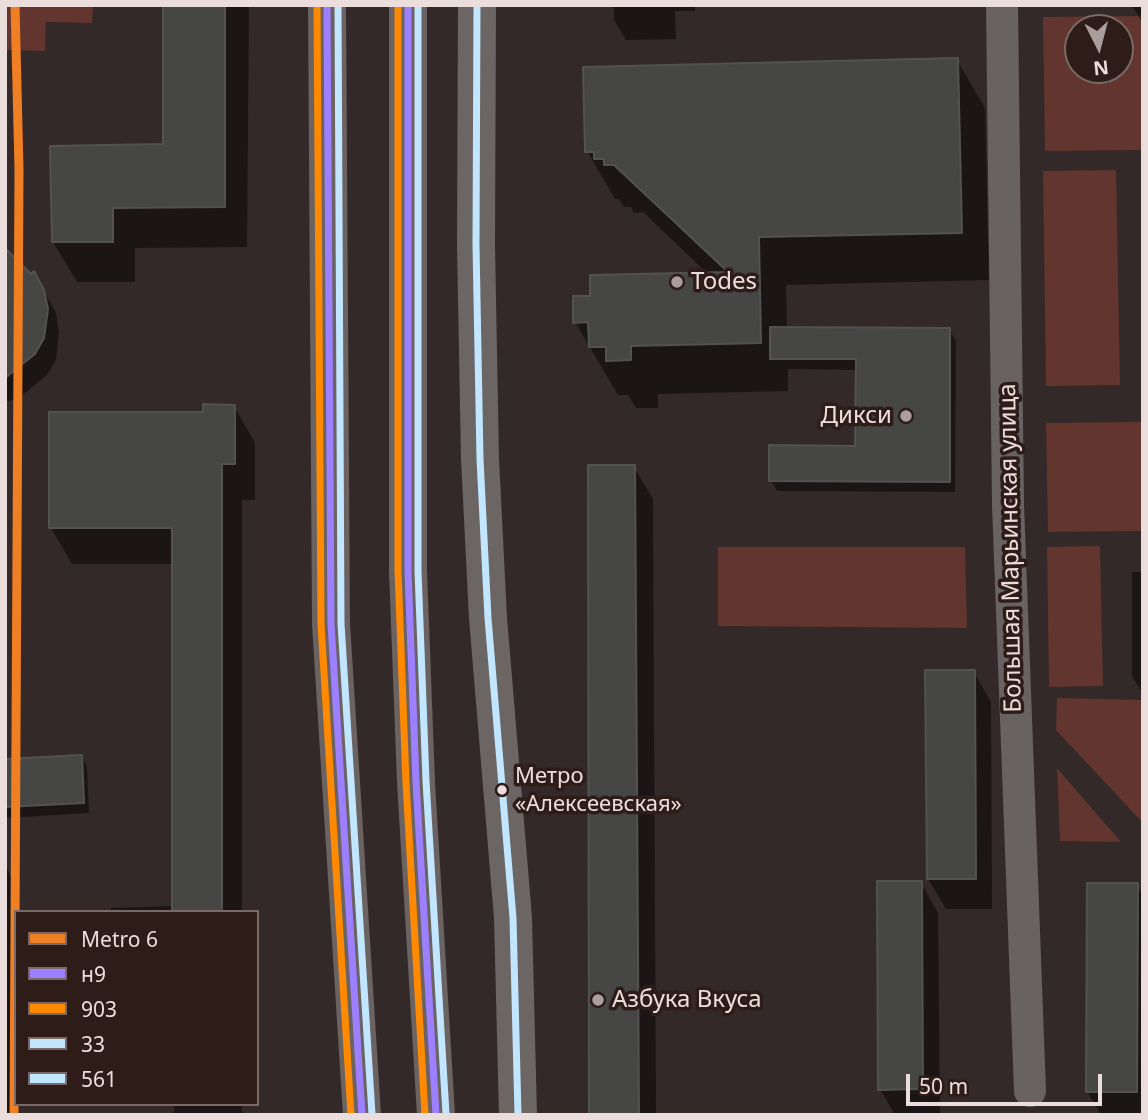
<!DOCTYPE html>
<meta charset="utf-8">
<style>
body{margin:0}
#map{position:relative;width:1148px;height:1120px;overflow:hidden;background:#332928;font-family:"Noto Sans",sans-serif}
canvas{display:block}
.frame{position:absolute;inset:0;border:7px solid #eadddb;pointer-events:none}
.legend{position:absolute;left:14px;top:910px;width:245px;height:196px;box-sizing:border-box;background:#2e1c19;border:2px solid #796967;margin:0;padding:9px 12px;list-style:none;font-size:21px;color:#eadddb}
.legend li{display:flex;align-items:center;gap:14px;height:35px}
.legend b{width:35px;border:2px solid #796967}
.north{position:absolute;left:1064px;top:14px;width:70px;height:70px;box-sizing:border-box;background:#2e1c19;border:2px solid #796967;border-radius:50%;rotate:174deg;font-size:19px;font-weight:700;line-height:28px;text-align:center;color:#eadddb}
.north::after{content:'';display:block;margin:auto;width:24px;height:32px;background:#aa9e9c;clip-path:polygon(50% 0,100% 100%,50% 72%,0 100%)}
.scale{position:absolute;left:906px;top:1074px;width:196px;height:32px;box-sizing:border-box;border:4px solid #eadddb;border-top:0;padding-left:9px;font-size:21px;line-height:24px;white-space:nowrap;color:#eadddb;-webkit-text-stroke:5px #2e1c19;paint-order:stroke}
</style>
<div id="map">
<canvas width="1148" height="1120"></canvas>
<div class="frame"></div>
<ul class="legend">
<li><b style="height:9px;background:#f07e23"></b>Metro 6</li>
<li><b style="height:9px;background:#9d80ff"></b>н9</li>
<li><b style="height:9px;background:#ff8900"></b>903</li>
<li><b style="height:9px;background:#c2e6ff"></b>33</li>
<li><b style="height:9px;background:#c2e6ff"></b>561</li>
</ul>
<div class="north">N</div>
<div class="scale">50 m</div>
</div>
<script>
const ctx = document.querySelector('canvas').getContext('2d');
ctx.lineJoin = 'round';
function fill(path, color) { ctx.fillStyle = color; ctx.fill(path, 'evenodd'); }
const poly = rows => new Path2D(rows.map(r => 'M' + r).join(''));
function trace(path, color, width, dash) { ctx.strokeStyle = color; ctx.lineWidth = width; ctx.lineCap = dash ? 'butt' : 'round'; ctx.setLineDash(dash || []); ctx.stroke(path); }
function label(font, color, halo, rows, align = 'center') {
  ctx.font = font + ' "Noto Sans",sans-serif'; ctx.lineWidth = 7; ctx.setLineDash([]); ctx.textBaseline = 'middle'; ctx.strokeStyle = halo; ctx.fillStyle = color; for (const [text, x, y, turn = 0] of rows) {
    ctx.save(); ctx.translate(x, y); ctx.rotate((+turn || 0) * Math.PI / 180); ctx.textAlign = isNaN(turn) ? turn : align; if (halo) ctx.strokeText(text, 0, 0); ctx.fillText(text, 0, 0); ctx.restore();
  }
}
const green = poly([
 [5,5,93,5,92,23,46,22,45,51,5,50],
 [1143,16,1143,150,1045,151,1043,17],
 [1120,28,1120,70,1078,70,1078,28],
 [1116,170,1120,385,1046,386,1043,171],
 [1143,422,1143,531,1048,532,1046,423],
 [1100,546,1103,686,1049,687,1047,547],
 [718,547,965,547,967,628,718,626],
 [1057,698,1143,700,1143,823,1056,730],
 [1057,768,1121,842,1060,841]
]);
const shadow = poly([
 [165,5,249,5,247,247,135,248,135,282,77,282,53,242,165,146],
 [614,5,695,5,695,11,675,11,676,39,626,40,614,20],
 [1132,5,1143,5,1143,24],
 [957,60,985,108,989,280,786,285,787,329,949,330,956,341,955,492,777,491,771,480,856,447,857,370,788,369,788,391,658,394,658,408,636,408,628,395,618,395,575,322,592,297,709,275,643,212,634,213,631,207,624,207,619,199,615,199,587,151],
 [5,254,31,276,34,273,56,313,59,332,56,360,47,375,19,398,5,402],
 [234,406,255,443,255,500,242,500,242,912,111,912,111,908,174,906,174,564,72,564,51,528,205,414],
 [634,467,653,499,656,1115,591,1115],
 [1132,572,1143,572,1143,694,1132,676],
 [974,672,991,702,992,909,946,909,928,879],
 [81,756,87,767,89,813,5,818,5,761],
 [5,866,17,887,16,1104,18,1104,19,1115,5,1115],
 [921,883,938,913,940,1115,895,1115,880,1089],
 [1137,885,1143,895,1143,1115,1101,1115,1087,1091],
 [174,1104,242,1104,242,1115,174,1115]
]);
const building = poly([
 [163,5,225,5,225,207,113,208,113,242,52,242,50,146,163,144,163,5],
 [958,58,962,233,759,237,761,343,631,346,631,360,606,361,606,347,589,347,588,322,573,323,573,296,590,296,590,275,728,272,614,165,604,165,604,159,594,159,594,152,585,152,583,67,958,58],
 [5,248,31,274,34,271,44,290,48,309,44,338,35,354,5,378,5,248],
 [770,327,950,328,950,482,769,481,769,445,855,446,856,359,770,359,770,327],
 [203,404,235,405,235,464,222,464,222,912,172,912,172,528,49,528,49,412,203,412,203,404],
 [588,465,635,465,639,1115,589,1115,588,465],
 [925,670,975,670,976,879,927,879,925,670],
 [82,755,84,803,5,807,5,759,82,755],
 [877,881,922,881,923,1089,878,1090,877,881],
 [1087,883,1138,883,1137,1092,1086,1092,1087,883]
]);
const street = poly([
 [1002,5,1008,505,1030,1091]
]);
const secondary = poly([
 [477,5,476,245,480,459,488,618,513,918,518,1115]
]);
const primary = poly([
 [327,5,331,624,362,1115],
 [408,5,408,571,416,782,436,1115]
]);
const bus1 = poly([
 [327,5,331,624,362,1115],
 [408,5,408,571,416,782,436,1115]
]);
const bus2 = poly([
 [317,5,321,624,351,1115],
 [398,5,398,571,406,783,425,1115]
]);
const bus3 = poly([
 [338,5,341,624,372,1114],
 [418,5,418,571,426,781,446,1114]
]);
const bus4 = poly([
 [477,5,476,245,480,459,488,618,513,918,518,1115]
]);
const metro1 = poly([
 [14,1115,19,169,15,5]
]);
const markers = [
 [677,282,7,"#aa9e9c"],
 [906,416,7,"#aa9e9c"],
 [502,790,6,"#eadddb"],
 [598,1000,7,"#aa9e9c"]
];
const busNames = [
 ["Метро",515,777],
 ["«Алексеевская»",515,805]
];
const poiNames = [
 ["Todes",691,282],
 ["Дикси",892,416,"right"],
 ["Азбука Вкуса",612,1000]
];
const streetNames = [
 ["Большая Марьинская улица",1011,548,-91]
];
fill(green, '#63352f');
fill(shadow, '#0007');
fill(building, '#464645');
trace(building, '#525252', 2);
trace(street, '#686362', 32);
trace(secondary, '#6b6564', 38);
trace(primary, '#6a6362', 38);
trace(bus1, '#9d80ff', 7);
trace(bus2, '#ff8900', 7);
trace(bus3, '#c2e6ff', 7);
trace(bus4, '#c2e6ff', 7);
trace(metro1, '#f07e23', 9);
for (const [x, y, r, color] of markers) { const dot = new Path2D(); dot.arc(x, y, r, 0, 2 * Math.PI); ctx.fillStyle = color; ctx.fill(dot); trace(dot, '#2e1c19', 2.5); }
label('22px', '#eadddb', '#2e1c19', busNames, 'left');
label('24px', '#eadddb', '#2e1c19', poiNames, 'left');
label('24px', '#eadddb', '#2e1c19', streetNames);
</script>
